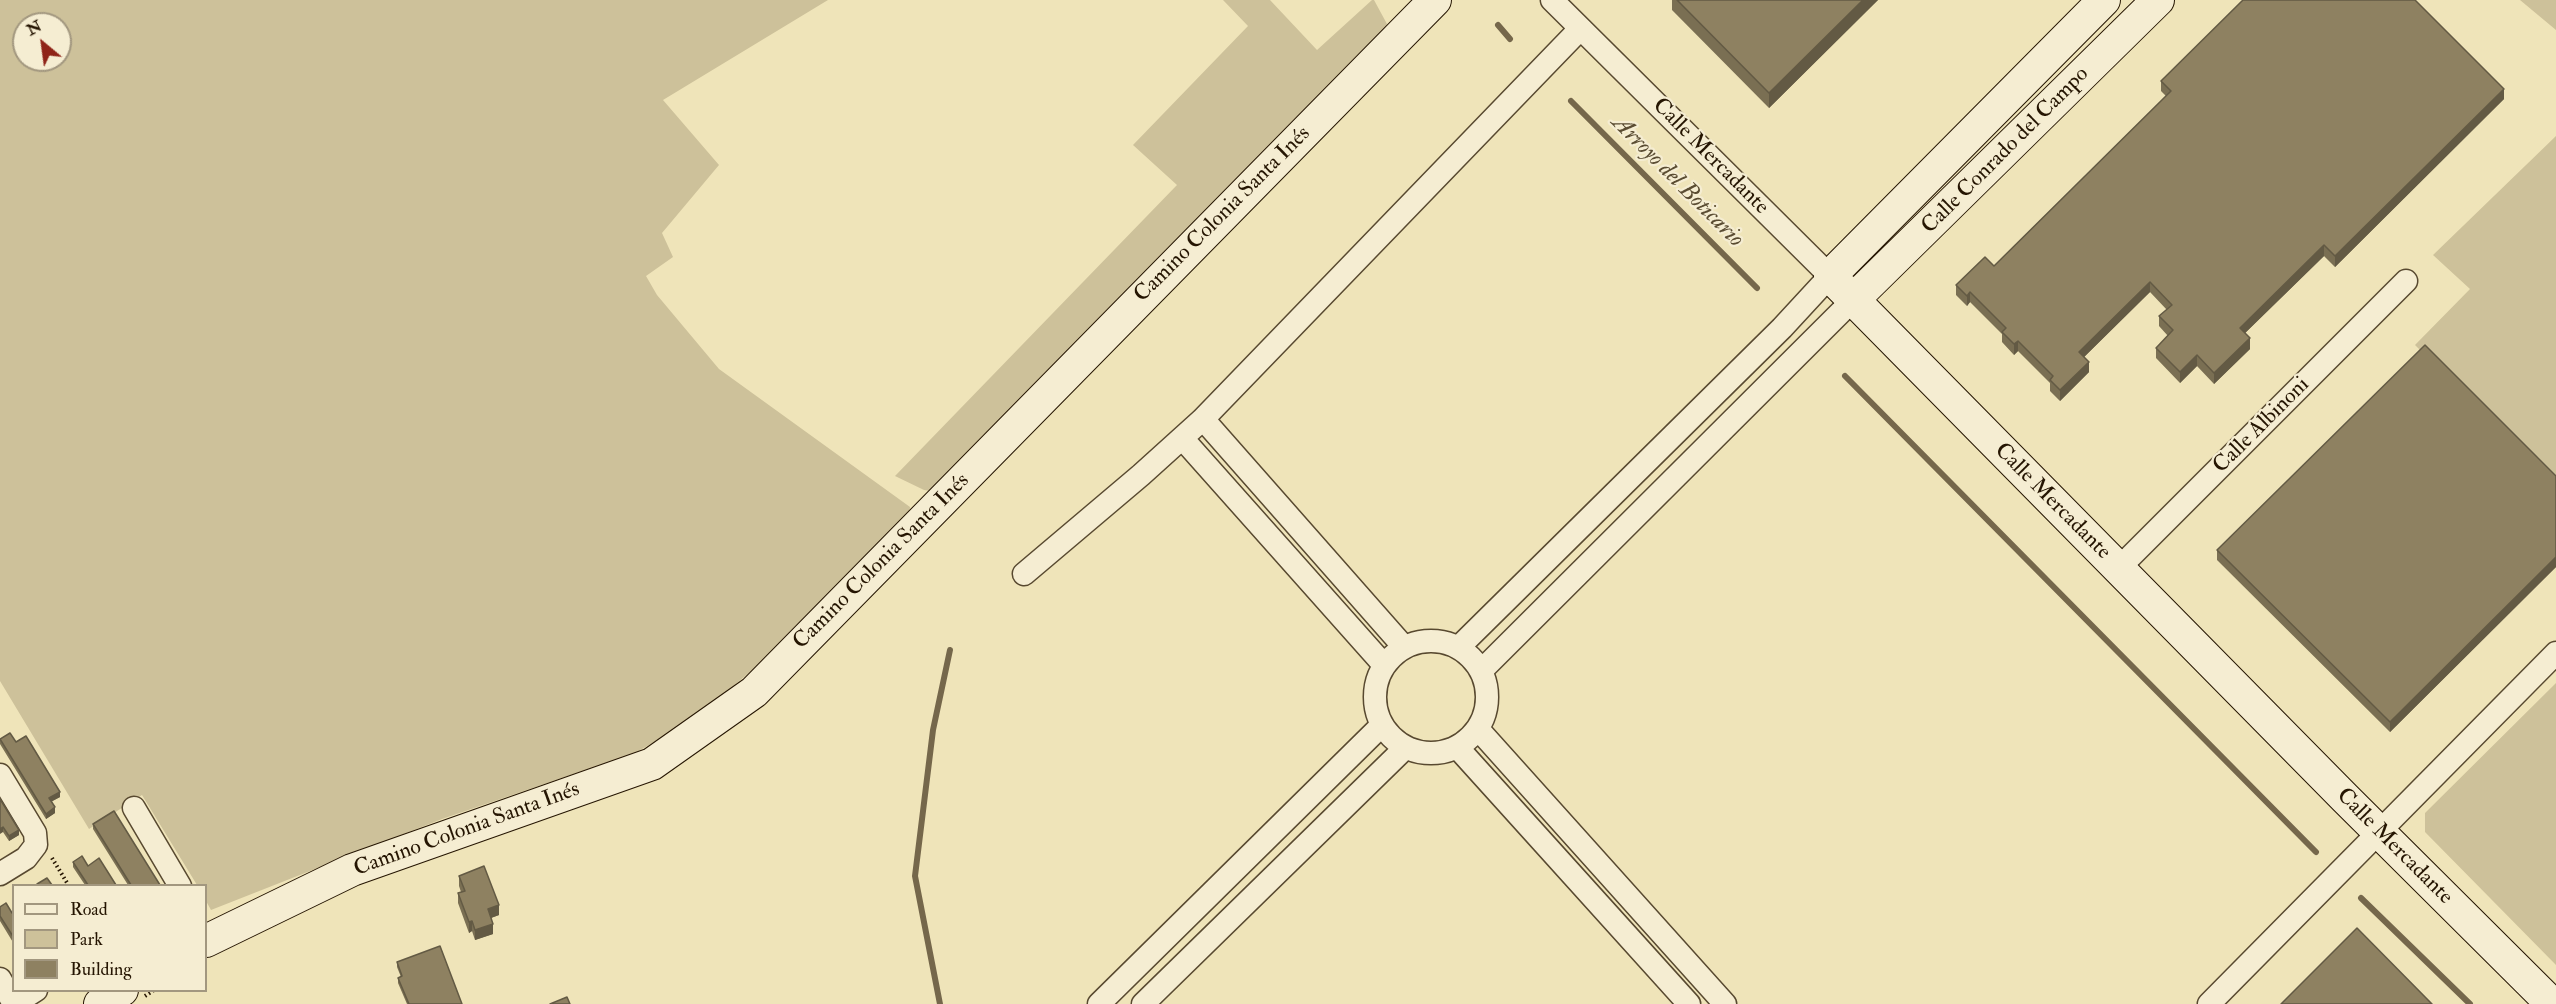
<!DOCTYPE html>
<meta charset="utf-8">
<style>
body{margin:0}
#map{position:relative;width:2556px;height:1004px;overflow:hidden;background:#efe4b9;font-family:"IM FELL Double Pica",serif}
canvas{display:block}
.legend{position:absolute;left:12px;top:884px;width:195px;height:108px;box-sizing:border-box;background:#f5edd2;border:2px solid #a2977f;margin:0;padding:8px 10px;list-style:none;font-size:18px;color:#251502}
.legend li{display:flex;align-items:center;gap:12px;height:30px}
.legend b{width:30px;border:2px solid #a2977f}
.north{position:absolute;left:12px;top:12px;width:60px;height:60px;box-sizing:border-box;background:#f5edd2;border:2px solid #a2977f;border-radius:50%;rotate:331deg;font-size:16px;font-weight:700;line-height:24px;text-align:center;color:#251502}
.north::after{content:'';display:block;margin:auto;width:21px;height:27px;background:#8f2418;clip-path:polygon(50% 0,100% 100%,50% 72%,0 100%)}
</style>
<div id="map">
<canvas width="2556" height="1004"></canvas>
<ul class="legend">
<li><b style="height:8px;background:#f5edd2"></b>Road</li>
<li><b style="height:16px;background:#cdc19a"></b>Park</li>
<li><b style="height:16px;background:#8e8161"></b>Building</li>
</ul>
<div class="north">N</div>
</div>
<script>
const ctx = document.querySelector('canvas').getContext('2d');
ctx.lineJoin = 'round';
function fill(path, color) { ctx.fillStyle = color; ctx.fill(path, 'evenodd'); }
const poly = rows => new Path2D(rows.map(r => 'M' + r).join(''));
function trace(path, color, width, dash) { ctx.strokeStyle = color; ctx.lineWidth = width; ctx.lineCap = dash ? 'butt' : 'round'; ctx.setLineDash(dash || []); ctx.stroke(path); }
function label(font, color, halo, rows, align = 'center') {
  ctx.font = font + ' "IM FELL Double Pica",serif'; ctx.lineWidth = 4.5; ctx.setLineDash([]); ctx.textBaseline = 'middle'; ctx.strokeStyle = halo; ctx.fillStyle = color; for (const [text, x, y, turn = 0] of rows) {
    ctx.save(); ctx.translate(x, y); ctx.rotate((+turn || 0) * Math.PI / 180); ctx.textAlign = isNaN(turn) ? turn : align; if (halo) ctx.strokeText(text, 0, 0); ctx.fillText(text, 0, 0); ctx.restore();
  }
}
const green = poly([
 [0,0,828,0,663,100,719,165,662,233,673,257,646,276,657,295,719,369,910,507,909,515,750,672,694,719,635,753,442,819,211,910,206,901,206,886,197,885,142,795,89,829,0,681],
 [24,24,60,24,60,60,24,60],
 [1223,0,1270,0,1317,50,1372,0,1374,0,1387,24,1384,37,937,492,924,490,895,476,1177,185,1133,145,1248,26],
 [2520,0,2556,0,2556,30],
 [2556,136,2556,486,2415,345,2470,289,2433,255],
 [2556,683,2556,965,2425,832,2425,813]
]);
const stream = poly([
 [1498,25,1510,39],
 [1571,101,1757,288],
 [1845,376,2316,852],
 [2361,898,2470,1004],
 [940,1004,915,876,933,730,950,650]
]);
const path = poly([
 [52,858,69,886],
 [145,996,154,990]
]);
const street = poly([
 [1203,419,1404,647],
 [1182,438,1384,665],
 [2118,569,2406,281],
 [1024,574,1141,475,1203,419,1580,29],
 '1375 697a56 56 0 1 1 112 0a56 56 0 1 1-112 0Z',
 [1459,647,1782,328,1830,276,1552,0],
 [1482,670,1853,300],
 [1478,729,1725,1004],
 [1457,747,1689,1004],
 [0,775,35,833,36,845,26,858,0,874],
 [134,808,180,886],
 [0,979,14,1004],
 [14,1004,36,990],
 [1099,1004,1382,725],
 [1143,1004,1405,748],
 [2209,1004,2556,653]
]);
const secondary = poly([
 [2104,0,1830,276,2345,798,2552,1004],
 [1853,300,2158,0],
 [206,941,352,870,652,764,754,692,1435,0],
 [100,1004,122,990]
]);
const wall = poly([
 [1672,0,1878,0,1769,108,1672,10],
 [2161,81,2504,99,2335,267,2324,256,2245,333,2250,349,2214,384,2197,366,2180,383,2156,358,2156,348,2168,336,2159,326,2159,316,2167,310,2150,292,2084,357,2089,372,2060,401,2050,391,2050,383,2018,351,2014,355,2002,342,2002,334,1970,302,1967,306,1956,295,1956,285,1994,266,2166,96,2161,91],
 [2556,476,2556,567,2390,732,2217,560,2217,550],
 [0,739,16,742,60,797,52,801,55,813,46,819,0,744],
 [0,799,19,835,9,841,3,832],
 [93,824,160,885,128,885,93,829],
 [73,862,88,866,116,885,85,885,73,867],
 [459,876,499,915,491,918,493,934,475,940,472,931,469,933,458,903,458,893,461,892,459,886],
 [0,907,12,913,14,912,14,944,0,921],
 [397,962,462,1004,407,1004,398,983,398,978,401,977,397,967]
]);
const shadedWall = poly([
 [1863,0,1878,0,1769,108,1769,93],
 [2504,89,2504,99,2335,267,2335,256],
 [2324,245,2324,256,2240,338,2240,328],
 [2150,282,2150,292,2079,362,2079,352],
 [1970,292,1970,302,1967,306,1967,296],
 [2250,338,2250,349,2214,384,2214,373],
 [2018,341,2018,351,2014,355,2014,344],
 [2197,355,2197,366,2180,383,2180,372],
 [2089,362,2089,372,2060,401,2060,390],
 [2556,557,2556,567,2390,732,2390,722],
 [60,792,60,797,49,803,49,798],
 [55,807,55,813,46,819,46,814],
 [3,827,3,832,0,834,0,829],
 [19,830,19,835,9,841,9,836],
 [499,905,499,915,488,919,488,909],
 [472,921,472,931,469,933,469,922],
 [493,924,493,934,475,940,475,930]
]);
const building = poly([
 [1677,0,1863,0,1769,93,1677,0],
 [2243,0,2415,0,2504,89,2335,256,2324,245,2240,328,2250,338,2214,373,2197,355,2180,372,2156,348,2173,330,2159,316,2172,305,2150,282,2079,352,2089,362,2060,390,2050,380,2053,376,2018,341,2014,344,2002,332,2006,328,1970,292,1967,296,1956,285,1985,257,1994,266,2171,91,2161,81,2243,0],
 [2425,345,2556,476,2556,557,2390,722,2217,550,2425,345],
 [10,733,16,742,26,736,60,792,49,798,55,807,46,814,0,739,10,733],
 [0,799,19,830,9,836,3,827,0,829,0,799],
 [114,811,160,885,131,885,93,824,114,811],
 [82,856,88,866,99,858,116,885,88,885,73,862,82,856],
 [484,866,499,905,488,909,493,924,475,930,472,921,469,922,458,893,465,891,459,876,484,866],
 [47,878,52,885,38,885,37,884,47,878],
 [6,903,12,913,14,912,14,938,0,916,0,907,6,903],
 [2357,928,2432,1004,2281,1004,2357,928],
 [440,946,462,1004,409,1004,398,978,402,976,397,962,440,946],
 [567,997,570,1004,550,1004,567,997]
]);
const streetNames = [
 ["Calle Conrado del Campo",2006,151,-45],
 ["Calle Mercadante",1710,157,45],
 ["Camino Colonia Santa Inés",1223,215,-45],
 ["Calle Albinoni",2262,426,-45],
 ["Calle Mercadante",2052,502,45],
 ["Camino Colonia Santa Inés",882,562,-45],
 ["Camino Colonia Santa Inés",467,830,-20],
 ["Calle Mercadante",2394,847,45]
];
const waterNames = [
 ["Arroyo del Boticario",1677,182,45]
];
fill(green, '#cdc19a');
trace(stream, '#75674b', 6);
trace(street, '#584930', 25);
trace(secondary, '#251502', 34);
trace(path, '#251502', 4, [1.5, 3]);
trace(street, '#f5edd2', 22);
trace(secondary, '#f5edd2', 32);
fill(wall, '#7a6f53');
fill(shadedWall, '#635a44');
fill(building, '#8e8161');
trace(building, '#635a44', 1.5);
label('22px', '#251502', '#f5edd2', streetNames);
label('italic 24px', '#5a4c32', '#f5edd2', waterNames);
</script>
